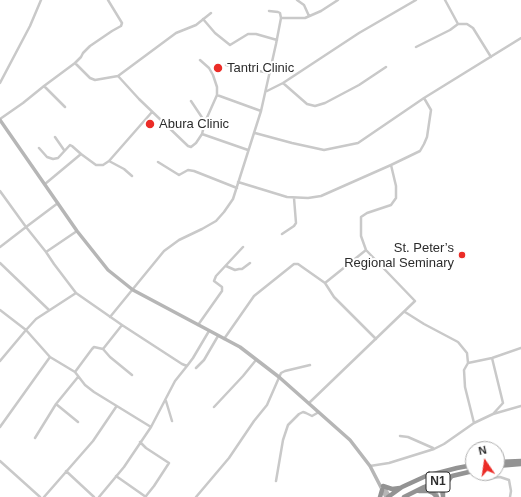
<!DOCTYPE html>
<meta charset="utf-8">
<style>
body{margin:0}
#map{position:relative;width:521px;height:497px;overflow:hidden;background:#fff;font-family:Helvetica,sans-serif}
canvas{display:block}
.north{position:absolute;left:465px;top:441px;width:40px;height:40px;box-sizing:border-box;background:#fff;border:1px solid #ababab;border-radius:50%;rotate:347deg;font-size:11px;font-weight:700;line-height:16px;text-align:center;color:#2c2c2c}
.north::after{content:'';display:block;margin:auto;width:14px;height:18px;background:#eb2c27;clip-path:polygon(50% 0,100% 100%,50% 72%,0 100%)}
</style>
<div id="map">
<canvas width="521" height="497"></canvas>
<div class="north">N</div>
</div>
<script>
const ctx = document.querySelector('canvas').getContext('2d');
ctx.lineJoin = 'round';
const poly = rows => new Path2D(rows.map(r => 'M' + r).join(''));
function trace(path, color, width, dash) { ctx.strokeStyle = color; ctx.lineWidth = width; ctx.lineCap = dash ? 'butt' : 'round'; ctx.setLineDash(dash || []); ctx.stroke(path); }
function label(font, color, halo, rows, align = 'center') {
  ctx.font = font + ' Helvetica,sans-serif'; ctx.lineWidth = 4; ctx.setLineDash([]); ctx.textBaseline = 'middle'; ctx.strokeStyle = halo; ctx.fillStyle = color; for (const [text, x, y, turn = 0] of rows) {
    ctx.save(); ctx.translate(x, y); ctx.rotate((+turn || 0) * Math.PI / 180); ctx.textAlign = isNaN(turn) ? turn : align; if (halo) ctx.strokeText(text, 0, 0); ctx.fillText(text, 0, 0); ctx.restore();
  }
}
const street = poly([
 [297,0,304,5,309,16],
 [281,18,305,18,321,11,338,0],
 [203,19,215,33,230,45,248,34,256,34,277,40],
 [458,24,467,24,473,28,491,57],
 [416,47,450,30,458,24,445,0],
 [75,63,90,78,95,80,118,76,139,99,188,146,191,147,196,143,202,134,205,122,217,95,217,87,213,75,209,68,200,60],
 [226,65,270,73],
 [118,76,176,33,196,25,211,13],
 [0,83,30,26,41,0],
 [283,83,307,104,315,106,325,103,359,85,386,67],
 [44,86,65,107],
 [267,91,283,83,359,33,416,0],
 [217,95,261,111],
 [191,101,205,122],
 [0,119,23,103,44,86,75,63,81,57,83,53,90,46,112,31,121,26,122,23,108,0],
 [255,133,292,143,324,150,358,143,424,98,521,38],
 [202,134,248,150],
 [55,137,64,150],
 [39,148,47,157,53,159,58,158,70,145,72,146,81,154],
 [109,161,124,169,132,176],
 [158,162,179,175,188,170,194,171,237,188],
 [391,165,420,151,424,144,427,137,431,110,424,98],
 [238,182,287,197,308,198,321,196,391,165,396,186,396,198,391,205,367,213,361,217,361,236,366,250,415,301,309,403],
 [45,184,81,154,96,165,103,165,109,161,152,112],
 [0,191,26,227,0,247],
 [77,231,46,252,54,264,76,293,122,325,103,349,110,357,132,375],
 [282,234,294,226,296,223,294,198],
 [366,250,325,283,334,297,376,339],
 [46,252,26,227,58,203],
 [0,263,49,310],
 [226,266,235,270,239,269,242,269,250,263],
 [76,293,36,319,26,330,50,357,75,372,85,385,94,392,151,427],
 [0,310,26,330,0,361],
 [405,312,424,324,458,342,467,353,468,363,492,358,521,348],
 [110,317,164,251,179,240,202,229,216,221,224,212,233,199,261,111,276,44,281,18,280,13,278,12,269,11],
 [122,325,182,364,187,366,193,358,209,331],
 [198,325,222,291,222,287,214,281,216,276,243,247],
 [224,339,254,296,294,264,298,264,325,283],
 [492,358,503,403,493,414],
 [468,363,464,370,465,387,474,423],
 [196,368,204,360,218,336],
 [75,372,92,349,94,347,103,349],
 [166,401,172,421],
 [214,407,243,376,256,360],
 [78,422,56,404,78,377],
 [0,427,50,357],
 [400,436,408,437,433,448],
 [35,438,56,404],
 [140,442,146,448,169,463,154,486,146,496],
 [0,461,40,497],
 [370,466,389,463,434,449,444,444,474,423,493,414,521,406],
 [66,471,94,497],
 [116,476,146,497],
 [483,479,500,477,509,480,511,491,510,497],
 [276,481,283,440,288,425,299,414,303,412,306,413,312,416,319,412],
 [44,497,93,441,116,407],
 [99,497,124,467,151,427,175,381,187,366],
 [196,497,229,458,254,421,267,405,281,373,285,371,310,365]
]);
const secondary = poly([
 [0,120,77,231,108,270,133,290,240,347,279,377,350,440,370,466,386,497],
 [426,476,437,483,443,496],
 [432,483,437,495],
 [383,486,390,497]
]);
const highway = poly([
 [497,462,521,461],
 [497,466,521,464],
 [383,486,392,489,400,488],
 [419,491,428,491,433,493,437,497],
 [380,497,382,490],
 [388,497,402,487,426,476,457,468,473,465],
 [404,497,424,487,452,476,473,471],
 [443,497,443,490,446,484,451,477]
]);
const markers = [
 [218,68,5,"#eb2c27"],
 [150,124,5,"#eb2c27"],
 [462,255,4,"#eb2c27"]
];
const shields = [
 [438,482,24]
];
const shieldNames = [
 ["N1",438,482]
];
const poiNames = [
 ["Tantri Clinic",227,68],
 ["Abura Clinic",159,124],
 ["St. Peter’s",454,248,"right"],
 ["Regional Seminary",454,263,"right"]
];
trace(street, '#c9c9c9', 2.5);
trace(secondary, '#b6b6b6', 3.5);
trace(highway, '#939393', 4.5);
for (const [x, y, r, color] of markers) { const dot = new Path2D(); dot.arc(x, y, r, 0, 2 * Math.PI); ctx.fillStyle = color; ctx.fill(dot); trace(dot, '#fff', 1.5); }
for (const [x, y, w] of shields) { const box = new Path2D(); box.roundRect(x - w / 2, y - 10, w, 20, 3); ctx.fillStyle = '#fff'; ctx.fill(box); trace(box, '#2c2c2c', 1); }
label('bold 12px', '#2c2c2c', null, shieldNames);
label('13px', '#2c2c2c', '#fff', poiNames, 'left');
</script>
